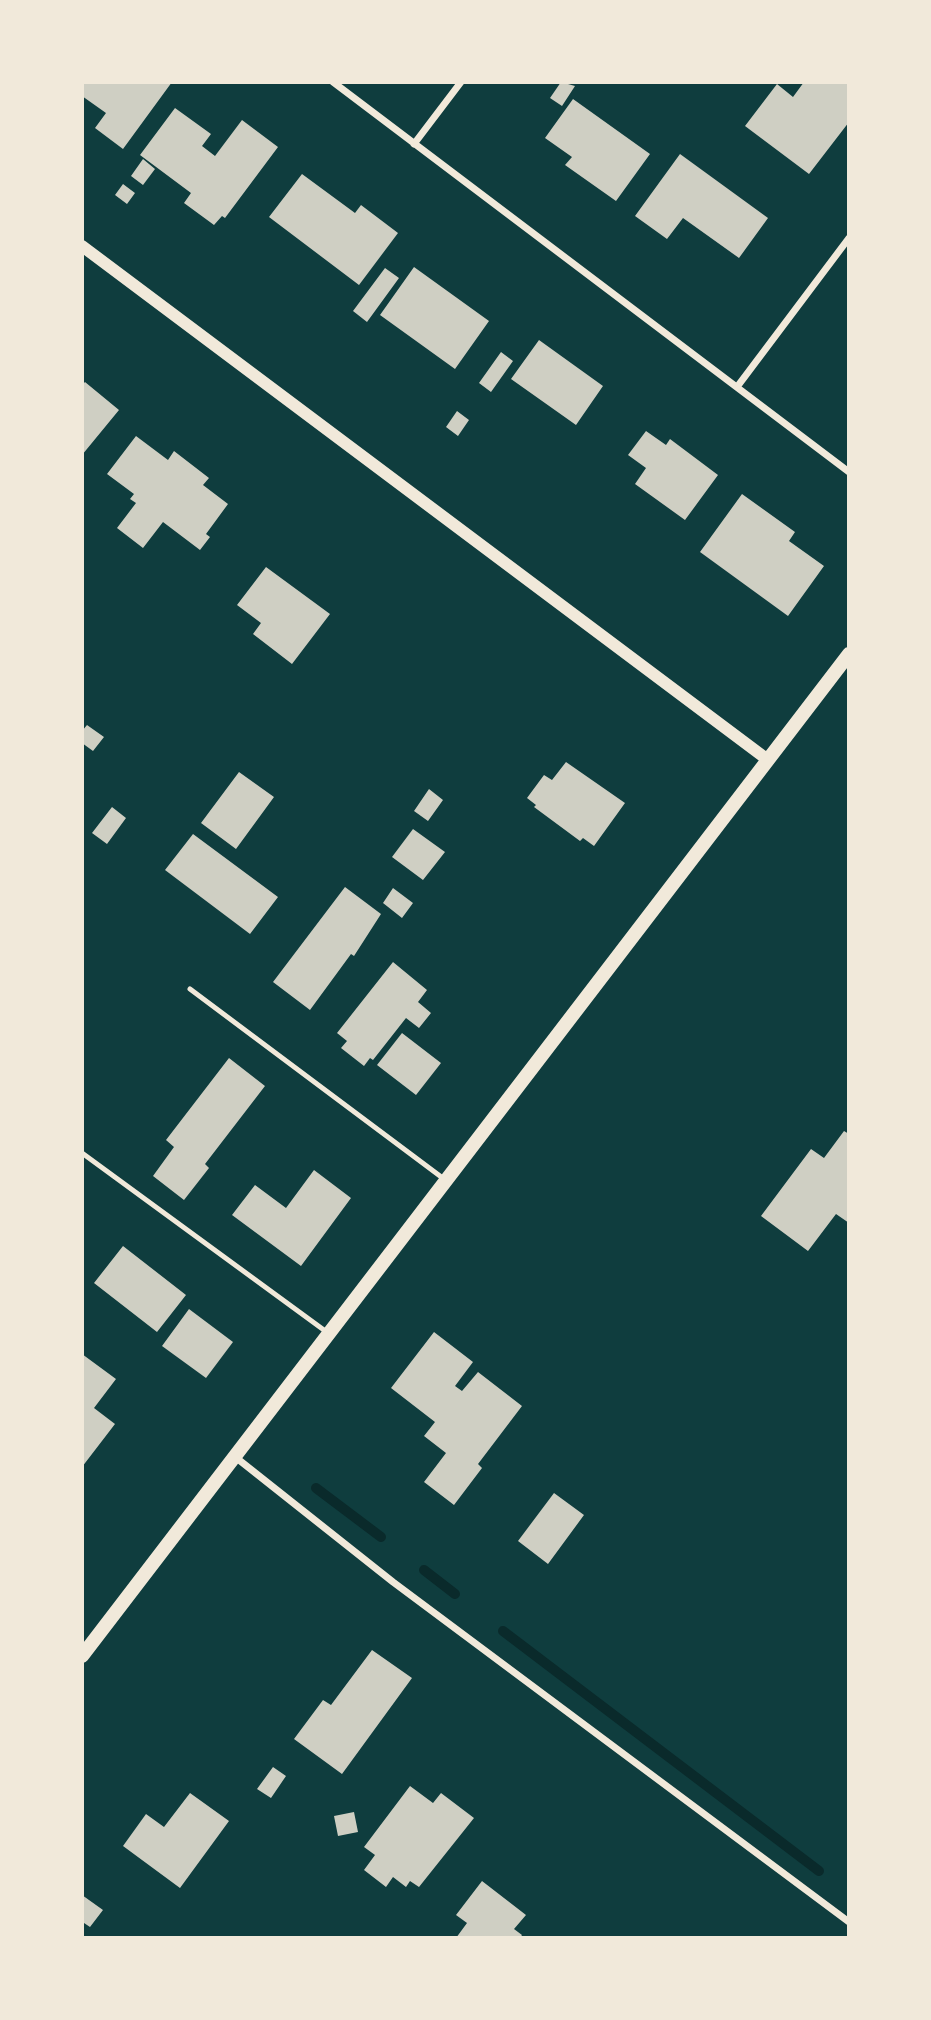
<!DOCTYPE html>
<style>
body{margin:0}
#map{position:relative;width:931px;height:2020px;overflow:hidden;background:#0f3d3e;font-family:Georgia,serif}
canvas{display:block}
.frame{position:absolute;inset:0;border:84px solid #f1e9da;pointer-events:none}
</style>
<div id="map">
<canvas width="931" height="2020"></canvas>
<div class="frame"></div>
</div>
<script>
const ctx = document.querySelector('canvas').getContext('2d');
ctx.lineJoin = 'round';
const poly = rows => new Path2D(rows.map(r => 'M' + r).join(''));
function trace(path, color, width, dash) { ctx.strokeStyle = color; ctx.lineWidth = width; ctx.lineCap = dash ? 'butt' : 'round'; ctx.setLineDash(dash || []); ctx.stroke(path); }
function fill(path, color) { ctx.fillStyle = color; ctx.fill(path, 'evenodd'); }
const stream = poly([
 [316,1488,381,1537],
 [424,1570,455,1594],
 [503,1631,819,1871]
]);
const building = poly([
 [82,82,172,82,123,149,95,128,106,113,82,96],
 [561,82,575,86,562,106,550,98],
 [804,82,849,82,849,122,809,174,745,126,777,84,793,97],
 [573,99,650,154,616,201,565,165,572,157,545,138],
 [175,108,211,134,202,146,215,156,242,120,278,147,225,218,222,216,214,225,184,203,191,193,140,155],
 [680,154,768,218,739,258,683,218,667,239,635,216],
 [143,159,155,169,143,185,131,176],
 [302,174,355,213,361,205,398,233,359,285,269,217],
 [123,184,135,193,127,204,115,195],
 [414,267,489,321,455,369,380,315],
 [385,268,399,278,367,322,353,311],
 [539,340,603,386,576,425,511,379],
 [501,352,513,361,491,392,479,383],
 [85,382,119,410,82,455,82,385],
 [457,411,469,420,458,436,446,427],
 [646,431,666,445,670,439,718,475,685,520,635,484,646,468,628,455],
 [136,436,168,460,174,451,209,478,203,485,228,504,206,534,210,537,200,550,163,522,143,548,117,528,136,503,130,499,134,494,107,474],
 [742,494,795,532,789,541,824,566,788,616,700,552],
 [266,567,330,614,292,664,253,634,261,623,237,605],
 [87,725,104,737,93,751,82,743,82,731],
 [566,762,625,803,594,846,583,838,580,841,534,807,536,805,527,798,544,775,552,780],
 [239,772,274,797,236,849,201,823],
 [429,789,443,800,428,821,414,811],
 [112,807,126,818,107,844,92,833],
 [413,829,445,852,423,880,392,857],
 [193,834,278,897,250,934,165,870],
 [345,887,381,914,354,956,351,954,310,1010,273,982],
 [393,888,413,903,402,918,383,903],
 [393,962,427,990,418,1002,431,1013,419,1028,406,1018,373,1060,370,1058,364,1066,341,1048,347,1041,337,1033],
 [402,1033,441,1063,416,1095,377,1065],
 [229,1058,265,1086,205,1164,209,1168,184,1200,153,1176,174,1147,166,1140],
 [844,1131,849,1134,849,1223,836,1214,808,1251,761,1216,811,1149,824,1158],
 [314,1170,351,1198,301,1266,232,1215,255,1185,286,1208],
 [123,1246,186,1295,157,1332,94,1283],
 [189,1309,233,1342,206,1378,162,1346],
 [434,1332,473,1362,455,1386,462,1391,478,1372,522,1406,478,1464,482,1468,454,1505,424,1482,446,1453,424,1436,435,1422,391,1388],
 [82,1354,116,1379,94,1408,115,1424,82,1467],
 [554,1493,584,1515,548,1564,518,1541],
 [372,1650,412,1678,342,1774,294,1739,323,1700,331,1705],
 [273,1767,286,1776,271,1798,257,1789],
 [410,1786,433,1803,441,1793,474,1818,419,1887,410,1881,406,1887,393,1877,386,1887,364,1870,375,1855,364,1847],
 [190,1793,229,1821,180,1888,123,1846,146,1814,164,1827],
 [354,1812,358,1832,338,1836,334,1816],
 [482,1881,526,1915,514,1929,522,1935,520,1938,456,1938,467,1923,456,1915],
 [82,1895,103,1910,90,1927,84,1923,82,1925]
]);
const service = poly([
 [190,989,444,1179],
 [82,1153,328,1333]
]);
const minor = poly([
 [333,82,849,472],
 [414,144,461,82],
 [737,387,849,238],
 [234,1456,393,1582,849,1922]
]);
const tertiary = poly([
 [82,246,768,760]
]);
const secondary = poly([
 [82,1656,849,654]
]);
trace(stream, '#0a2a2b', 10);
fill(building, '#cfcfc3');
trace(service, '#f1e9da', 5);
trace(minor, '#f1e9da', 7);
trace(tertiary, '#f1e9da', 12);
trace(secondary, '#f1e9da', 14);
</script>
